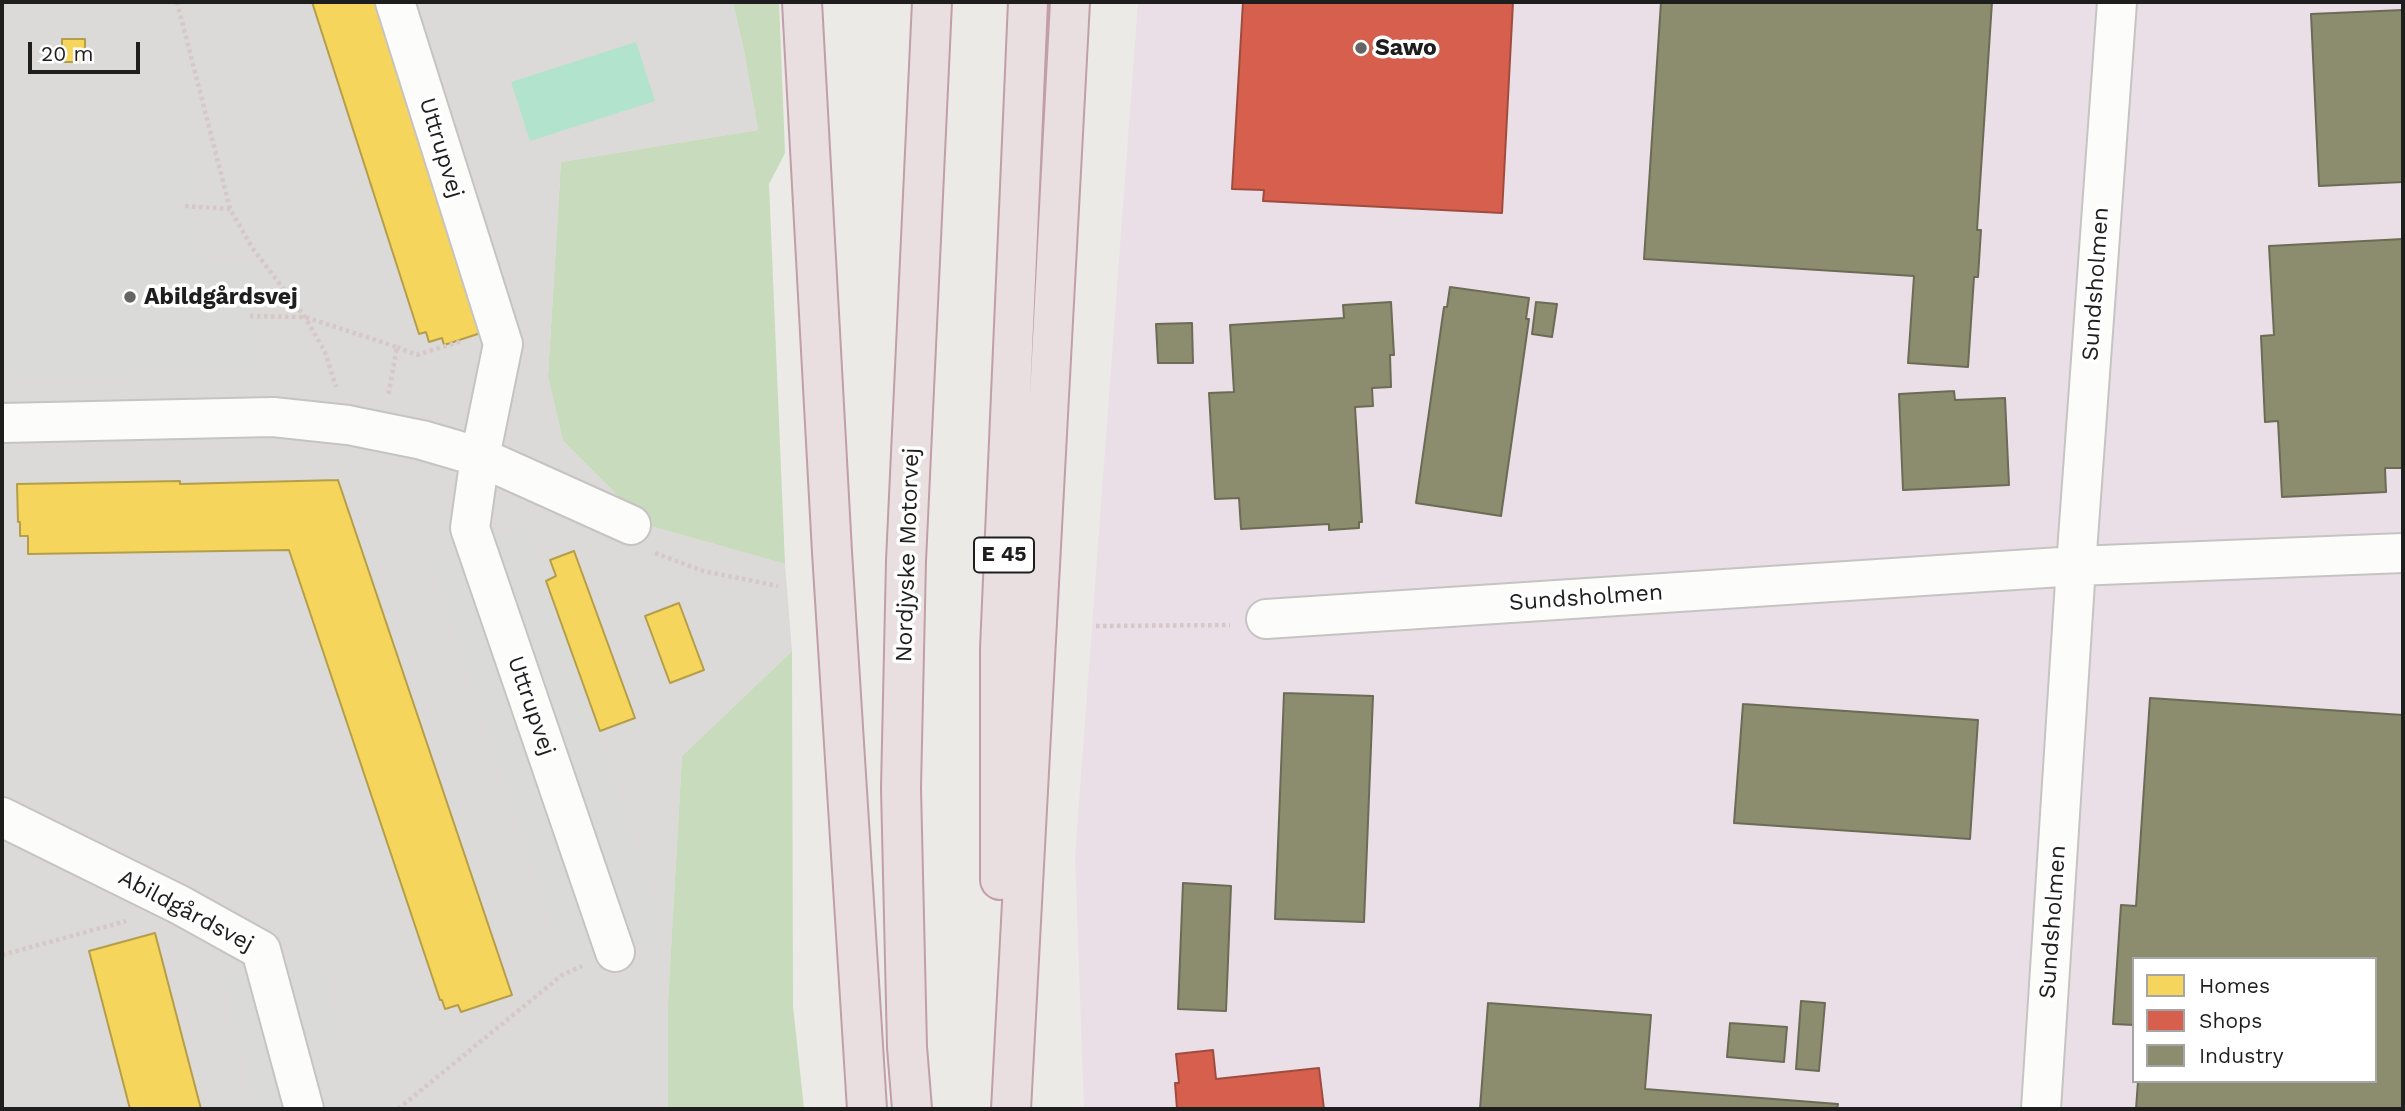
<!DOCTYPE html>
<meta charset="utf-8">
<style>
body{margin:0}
#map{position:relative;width:2405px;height:1111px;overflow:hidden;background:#eceae7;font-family:"Work Sans",sans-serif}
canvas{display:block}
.frame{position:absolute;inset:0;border:4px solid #1e1e1e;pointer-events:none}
.legend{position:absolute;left:2132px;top:957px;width:245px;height:126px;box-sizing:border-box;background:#fff;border:2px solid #a5a5a5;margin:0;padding:9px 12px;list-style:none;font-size:21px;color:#1e1e1e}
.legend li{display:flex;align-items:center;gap:14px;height:35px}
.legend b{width:35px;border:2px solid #a5a5a5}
.scale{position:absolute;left:28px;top:42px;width:112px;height:32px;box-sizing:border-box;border:4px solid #1e1e1e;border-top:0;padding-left:9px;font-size:21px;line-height:24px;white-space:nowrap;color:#1e1e1e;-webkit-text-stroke:5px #fff;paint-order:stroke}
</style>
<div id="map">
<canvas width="2405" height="1111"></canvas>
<div class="frame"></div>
<ul class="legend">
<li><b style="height:19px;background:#f6d55c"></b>Homes</li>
<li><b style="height:19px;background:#d6604d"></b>Shops</li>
<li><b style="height:19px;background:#8c8c6e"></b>Industry</li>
</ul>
<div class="scale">20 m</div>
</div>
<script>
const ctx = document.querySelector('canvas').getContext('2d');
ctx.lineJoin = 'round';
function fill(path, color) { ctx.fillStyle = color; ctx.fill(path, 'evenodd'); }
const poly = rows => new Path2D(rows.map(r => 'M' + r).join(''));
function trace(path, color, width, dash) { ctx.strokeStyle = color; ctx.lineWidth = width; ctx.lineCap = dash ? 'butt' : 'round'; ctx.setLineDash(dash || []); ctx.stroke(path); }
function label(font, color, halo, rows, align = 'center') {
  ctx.font = font + ' "Work Sans",sans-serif'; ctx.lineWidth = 7; ctx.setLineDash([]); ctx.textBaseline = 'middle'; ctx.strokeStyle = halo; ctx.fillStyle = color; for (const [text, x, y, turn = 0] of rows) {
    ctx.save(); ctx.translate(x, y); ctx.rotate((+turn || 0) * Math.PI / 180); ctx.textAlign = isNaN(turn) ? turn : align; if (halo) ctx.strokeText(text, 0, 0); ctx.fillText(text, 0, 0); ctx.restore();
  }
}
const residential = poly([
 [2,2,733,2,744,51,758,130,561,162,548,375,563,441,647,525,785,564,792,651,682,756,668,1002,668,1109,2,1109]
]);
const industrial = poly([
 [1138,2,2403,2,2403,1109,1084,1109,1075,857],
 [2134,959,2375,959,2375,1081,2134,1081]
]);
const religious = poly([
 [193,155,196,263,256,261,260,369,3,377,2,161],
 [528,529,662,935,568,966,434,561],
 [319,956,340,1038,312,1046,327,1109,258,1109,225,980]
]);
const forest = poly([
 [733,2,779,2,785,153,769,184,785,564,647,525,563,441,548,376,561,162,758,130,744,51],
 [792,651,793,1006,804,1109,668,1109,668,1002,682,756]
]);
const pitch = poly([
 [636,42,655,101,530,141,511,82]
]);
const homes = poly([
 [312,2,384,2,490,330,444,345,442,338,429,342,426,332,419,334,312,2],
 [62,39,85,39,85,62,62,62,62,39],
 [338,480,512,995,461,1012,458,1005,445,1009,442,1000,440,1000,289,550,28,554,28,536,20,536,20,522,18,522,17,484,180,481,180,484,338,480],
 [574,551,635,718,600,731,546,581,556,576,550,560,574,551],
 [679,603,704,670,670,683,645,616,679,603],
 [155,933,201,1109,130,1109,89,951,155,933]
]);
const shops = poly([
 [1243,2,1513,2,1502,213,1263,201,1264,190,1232,189,1243,2],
 [1213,1050,1216,1079,1319,1068,1324,1109,1177,1109,1175,1083,1179,1083,1176,1054,1213,1050]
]);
const industry = poly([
 [1661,2,1992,2,1977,230,1981,230,1978,277,1974,277,1968,367,1908,363,1914,276,1644,259,1661,2],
 [2403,10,2403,182,2319,186,2311,14,2403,10],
 [2403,239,2403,468,2385,468,2386,492,2282,497,2278,421,2265,422,2261,336,2274,335,2269,246,2403,239],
 [1450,287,1529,298,1526,319,1529,319,1501,516,1416,503,1444,307,1447,307,1450,287],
 [1391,302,1394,355,1390,355,1391,387,1372,388,1373,406,1355,407,1362,522,1359,522,1359,528,1329,530,1329,524,1241,529,1239,498,1215,499,1209,393,1234,392,1230,325,1344,318,1343,305,1391,302],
 [1536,302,1557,304,1552,337,1532,334,1536,302],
 [1192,323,1193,363,1158,363,1156,324,1192,323],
 [1954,391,1955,400,2005,398,2009,485,1903,490,1899,394,1954,391],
 [1284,693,1373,696,1364,922,1275,919,1284,693],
 [2150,698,2403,715,2403,1109,2136,1109,2138,1081,2375,1081,2375,959,2134,959,2134,1025,2113,1024,2121,905,2136,906,2150,698],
 [1743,704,1978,720,1970,839,1734,823,1743,704],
 [1183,883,1231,886,1226,1011,1178,1009,1183,883],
 [1801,1001,1825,1003,1819,1071,1796,1069,1801,1001],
 [1488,1003,1651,1015,1645,1089,1838,1104,1837,1109,1480,1109,1488,1003],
 [1730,1023,1787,1027,1784,1062,1727,1057,1730,1023]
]);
const path = poly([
 [177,2,230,209,253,249,305,317,325,352,336,387],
 [185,206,230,209],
 [250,316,305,317,397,347,388,397],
 [397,347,417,355,462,341],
 [655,553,703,571,778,586],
 [1096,626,1230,625],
 [2,955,126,921],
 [398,1109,562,975,582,966]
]);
const minor = poly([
 [395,2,503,344,480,457,470,528,615,952],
 [2,423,273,417,348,425,422,440,480,457,631,525],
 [1266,619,2076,566,2403,553],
 [2,817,180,905,261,950,304,1109],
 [2041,1109,2076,566,2117,2]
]);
const highway = poly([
 [802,2,832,552,867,1109],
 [1000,880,1000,649,1028,2],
 [912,1109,907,1047,901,788,906,561,932,2],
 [1011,1109,1070,2]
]);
const markers = [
 [1361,48,7,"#666564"],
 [130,297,7,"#666564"]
];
const shields = [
 [1004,555,60]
];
const shieldNames = [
 ["E 45",1004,555]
];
const poiNames = [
 ["Sawo",1375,48],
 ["Abildgårdsvej",144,297]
];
const streetNames = [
 ["Uttrupvej",441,148,73],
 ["Sundsholmen",2096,284,-86],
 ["Nordjyske Motorvej",908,555,-88],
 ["Sundsholmen",1586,598,-4],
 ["Uttrupvej",531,706,71],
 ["Abildgårdsvej",186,911,28],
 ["Sundsholmen",2053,922,-86]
];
fill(residential, '#dbdad8');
fill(industrial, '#eadfe6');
fill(religious, '#dadad8');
fill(forest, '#c8dbbc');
fill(pitch, '#b2e3cd');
fill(homes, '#f6d55c');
trace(homes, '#b59e49', 2);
fill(shops, '#d6604d');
trace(shops, '#9f4c3f', 2);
fill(industry, '#8c8c6e');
trace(industry, '#6b6b56', 2);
trace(minor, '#c5c4c3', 42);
trace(highway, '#c19eaa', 42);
trace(path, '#d6c8c6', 4.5, [3.5, 3.5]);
trace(minor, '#fcfcfb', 38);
trace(highway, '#e9dfe0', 38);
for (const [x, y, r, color] of markers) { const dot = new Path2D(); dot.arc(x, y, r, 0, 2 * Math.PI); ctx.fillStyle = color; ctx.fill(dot); trace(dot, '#fff', 2.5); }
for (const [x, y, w] of shields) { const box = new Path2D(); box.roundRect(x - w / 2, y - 17.5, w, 35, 5); ctx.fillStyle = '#fff'; ctx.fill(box); trace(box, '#1e1e1e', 2); }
label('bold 21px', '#1e1e1e', null, shieldNames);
label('bold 23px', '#1e1e1e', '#fff', poiNames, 'left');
label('23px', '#1e1e1e', '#fff', streetNames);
</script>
